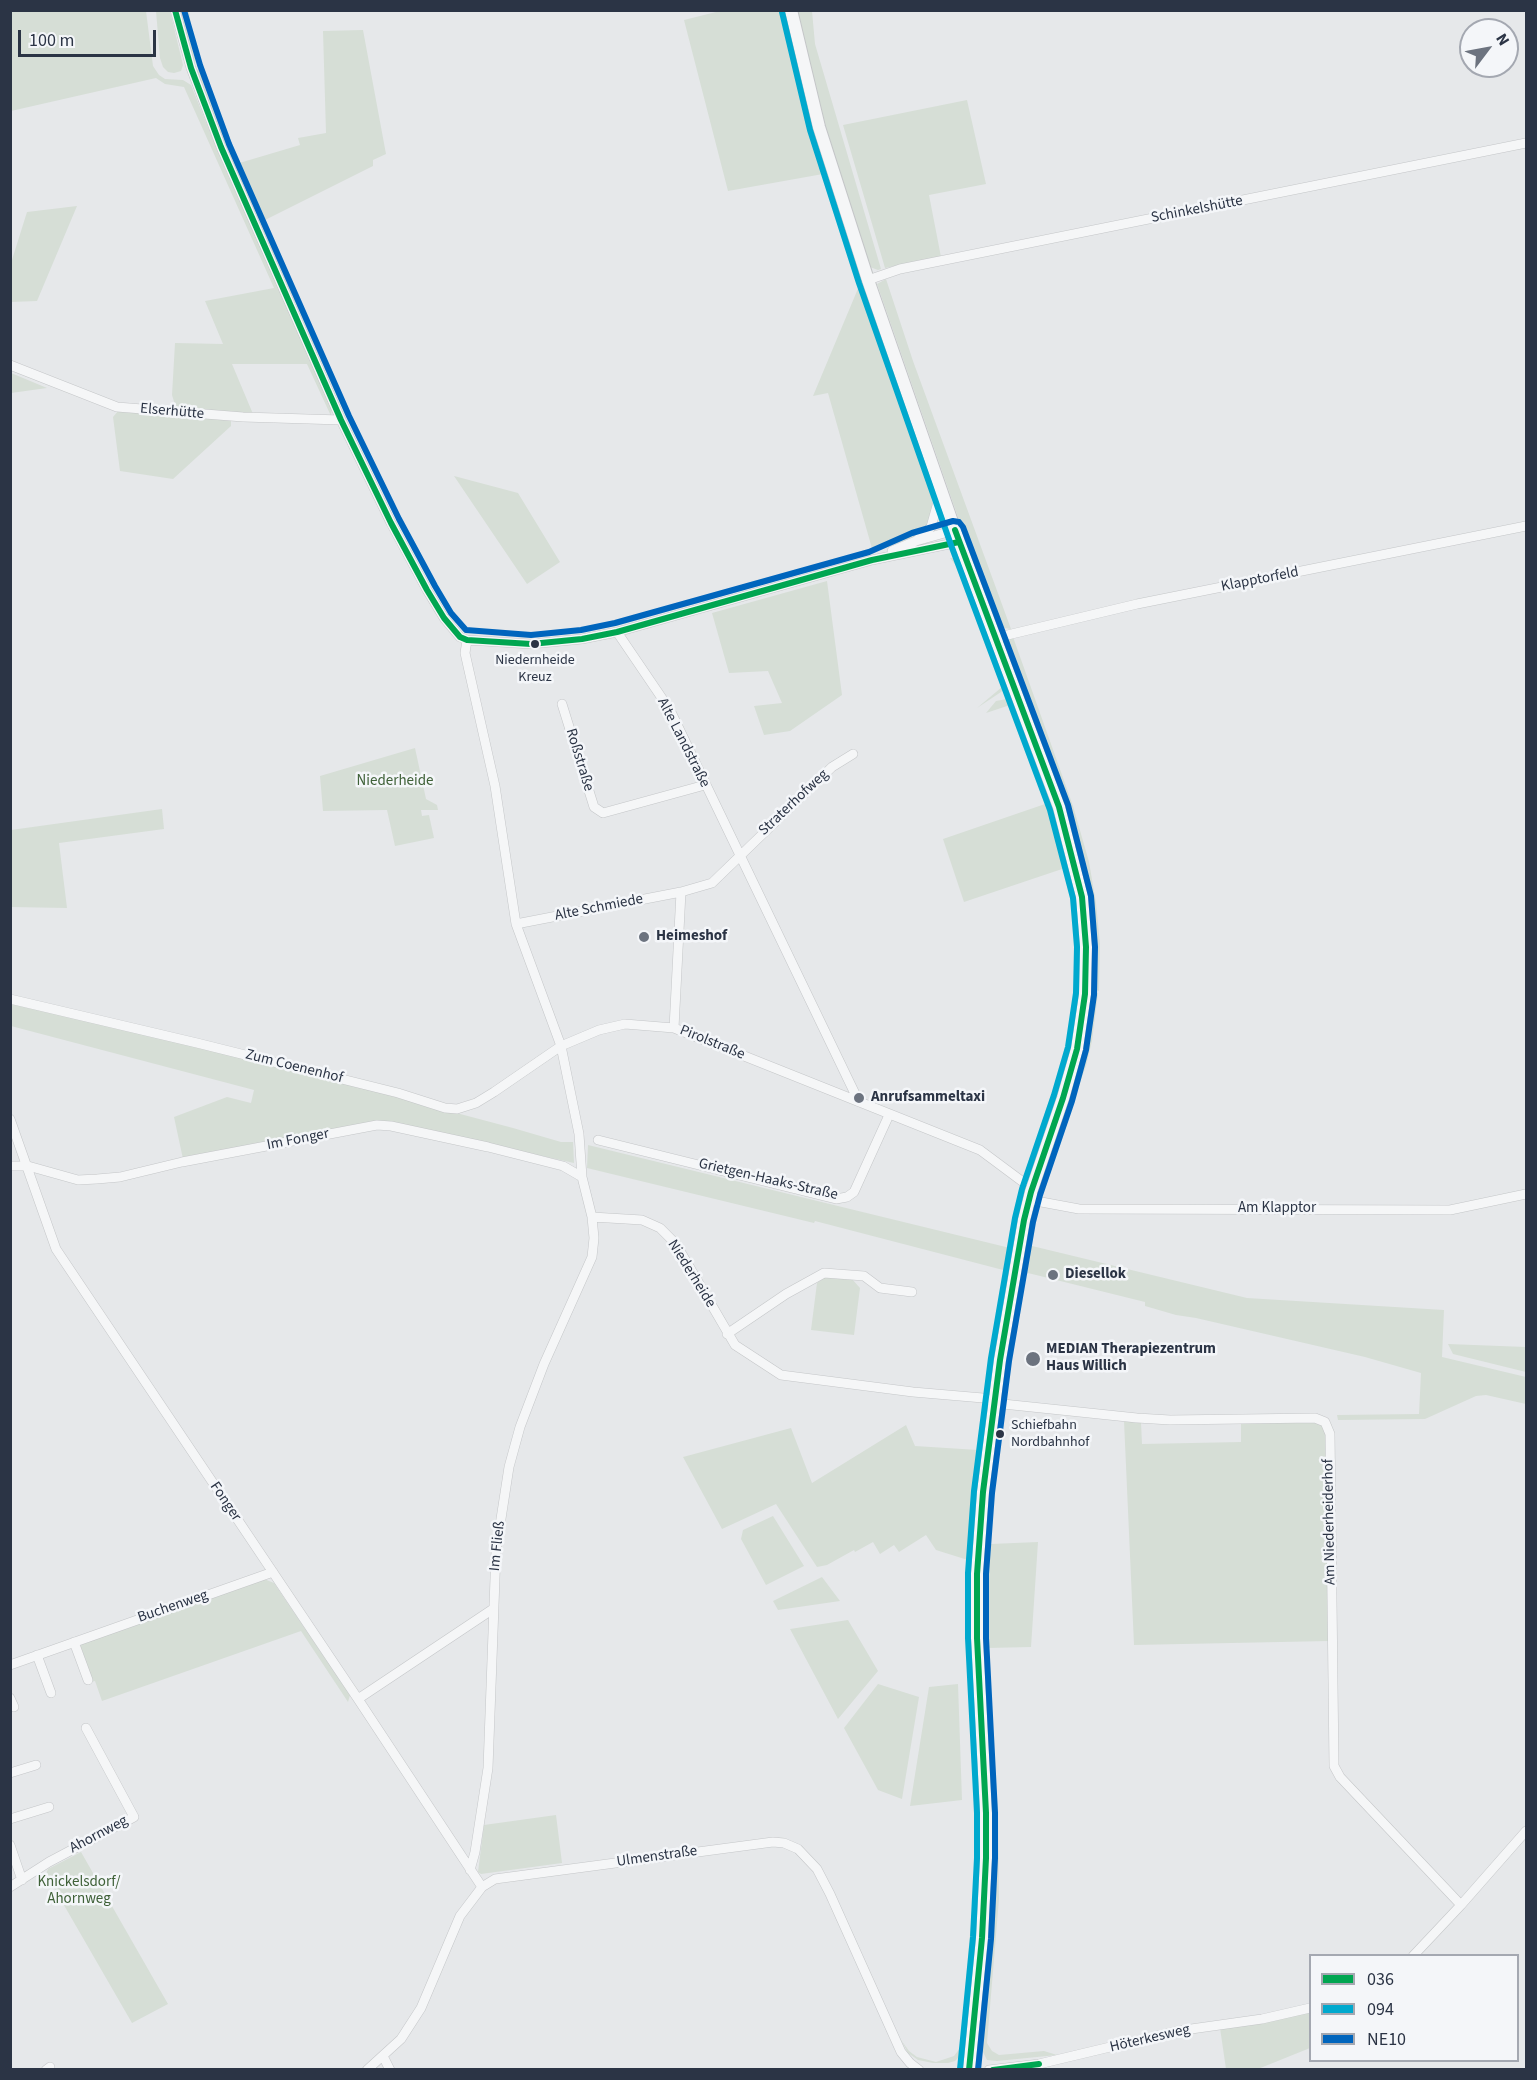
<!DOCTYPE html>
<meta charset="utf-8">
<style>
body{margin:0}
#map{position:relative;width:1537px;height:2080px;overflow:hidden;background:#e6e8ea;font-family:"Source Sans 3",sans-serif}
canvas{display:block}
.frame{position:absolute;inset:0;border:12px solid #2b3445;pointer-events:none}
.legend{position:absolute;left:1309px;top:1954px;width:210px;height:108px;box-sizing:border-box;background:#f4f6f9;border:2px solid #a4a8b1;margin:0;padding:8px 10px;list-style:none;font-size:18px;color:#2b3445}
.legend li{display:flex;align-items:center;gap:12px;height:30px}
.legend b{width:30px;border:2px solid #a4a8b1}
.north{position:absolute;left:1459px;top:18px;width:60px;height:60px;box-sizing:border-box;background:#f4f6f9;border:2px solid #a4a8b1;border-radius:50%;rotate:58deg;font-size:16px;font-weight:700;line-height:24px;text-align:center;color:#2b3445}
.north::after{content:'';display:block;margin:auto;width:21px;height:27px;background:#6c737f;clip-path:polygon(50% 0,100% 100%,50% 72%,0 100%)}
.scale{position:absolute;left:18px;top:30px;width:138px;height:27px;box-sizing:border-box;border:3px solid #2b3445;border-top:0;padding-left:8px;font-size:18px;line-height:21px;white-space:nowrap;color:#2b3445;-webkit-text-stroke:4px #f4f6f9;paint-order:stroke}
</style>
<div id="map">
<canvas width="1537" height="2080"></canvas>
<div class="frame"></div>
<ul class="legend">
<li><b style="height:8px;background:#00a651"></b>036</li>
<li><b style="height:8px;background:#00a9ce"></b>094</li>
<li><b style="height:8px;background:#0065bd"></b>NE10</li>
</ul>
<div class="north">N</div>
<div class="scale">100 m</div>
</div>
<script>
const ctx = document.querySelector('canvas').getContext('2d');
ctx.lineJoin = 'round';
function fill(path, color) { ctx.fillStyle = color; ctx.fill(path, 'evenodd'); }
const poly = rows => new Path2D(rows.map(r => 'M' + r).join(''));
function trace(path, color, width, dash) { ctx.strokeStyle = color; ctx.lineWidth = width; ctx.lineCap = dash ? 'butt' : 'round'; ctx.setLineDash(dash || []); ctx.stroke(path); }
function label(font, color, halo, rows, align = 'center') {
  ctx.font = font + ' "Source Sans 3",sans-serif'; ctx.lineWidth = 5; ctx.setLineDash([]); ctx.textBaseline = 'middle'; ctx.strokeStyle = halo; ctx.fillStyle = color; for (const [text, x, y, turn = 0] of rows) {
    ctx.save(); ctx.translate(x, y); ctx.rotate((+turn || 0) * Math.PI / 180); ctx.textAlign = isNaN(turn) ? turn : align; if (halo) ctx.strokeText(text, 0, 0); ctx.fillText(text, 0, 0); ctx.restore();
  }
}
const green = poly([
 [724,10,782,11,810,122,808,123,823,174,728,191,684,20],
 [10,11,146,11,153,66,159,75,165,79,183,80,191,85,223,164,332,408,331,416,307,364,232,364,253,414,176,408,172,395,175,343,223,344,205,301,274,288,184,87,165,84,156,78,11,111],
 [156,11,170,11,183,65,181,71,174,73,168,72,163,67,160,58],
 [179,11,189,11,196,63,191,56],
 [798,11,812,11,815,44,881,269,878,270,870,267,825,128,806,55],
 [363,30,386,154,373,160,373,166,261,222,350,426,233,164,195,72,199,68,236,164,300,145,298,138,326,133,323,31],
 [967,100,986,184,929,195,941,257,885,268,843,125],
 [77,206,37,301,11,302,11,263,27,212],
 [862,279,919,442,932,500,932,512,929,523,921,533,911,539,873,552,828,393,813,396],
 [886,279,913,361,1011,629,998,627,968,546,877,284],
 [10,373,11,373,47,388,11,393],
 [118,411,231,420,231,426,173,479,120,471,113,417],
 [454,476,518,493,560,562,527,584],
 [950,558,953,558,958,561,1006,678,1005,686,1001,692,977,708,1002,687,1003,679,957,567],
 [827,581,842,695,790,731,764,735,754,706,782,703,768,671,729,673,712,613],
 [1013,637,1073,806,1089,862,1096,903,1100,944,1099,991,1091,988,1090,933,1083,877,1066,812,1005,641],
 [1007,699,1016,705,1056,816,1076,891,1080,925,1080,993,1074,1037,1061,1089,1037,1155,1059,1085,1073,1028,1078,989,1078,949,1075,906,1068,867,964,902,943,839,1048,803,1013,704,986,713,996,701],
 [415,748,426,799,437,805,438,810,421,810,422,816,429,815,434,838,395,846,387,810,323,811,320,776],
 [162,809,164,829,59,843,67,908,11,907,11,830],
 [1098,993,1092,1041,1086,1066,1069,1112,1065,1110,1091,995],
 [11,1004,268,1063,513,1128,561,1142,573,1142,574,1163,393,1123,183,1159,174,1117,227,1097,251,1103,254,1090,11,1026],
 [588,1145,1010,1248,1007,1271,815,1221,814,1223,587,1168],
 [1028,1245,1247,1298,1444,1310,1442,1357,1526,1377,1526,1404,1486,1395,1476,1396,1425,1419,1338,1420,1337,1415,1419,1414,1421,1373,1365,1357,1196,1318,1176,1315,1145,1306,1145,1302,1028,1273,1026,1276,1022,1275],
 [827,1276,852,1279,860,1288,854,1335,811,1330,817,1283],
 [1448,1344,1526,1347,1526,1372,1453,1354],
 [1124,1421,1141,1423,1142,1444,1241,1442,1241,1421,1321,1421,1326,1426,1329,1641,1134,1645],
 [906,1425,915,1446,978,1450,971,1561,936,1550,926,1535,899,1552,894,1545,880,1554,873,1542,855,1552,854,1550,827,1565,817,1567,776,1504,722,1529,683,1457,791,1428,812,1483],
 [773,1516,804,1566,766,1585,741,1539,743,1530],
 [1038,1542,1031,1647,987,1648,998,1812,999,1899,987,2043,992,2051,999,2055,1044,2051,1057,2055,997,2061,987,2060,980,2046,980,2037,990,1914,991,1869,982,1648,987,1648,988,1578,991,1544],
 [822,1577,840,1601,778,1610,773,1601],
 [264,1579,274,1583,350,1695,348,1702,301,1631,102,1701,95,1681,91,1682,79,1649,82,1644],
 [848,1620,878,1671,838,1719,790,1629],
 [970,1647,972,1647,981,1844,975,1931,964,2048,962,2054,955,2061,948,2063,933,2063,918,2060,908,2053,901,2040,909,2051,917,2057,936,2062,954,2056,960,2048,976,1865,976,1777],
 [878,1684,919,1697,902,1799,878,1790,844,1728],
 [958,1684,962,1800,910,1806,929,1687],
 [556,1815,562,1863,481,1874,478,1872,484,1825],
 [81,1852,168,2004,132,2023,46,1874,48,1869],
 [1310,2011,1310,2048,1258,2069,1226,2069,1220,2028]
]);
const minor = poly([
 [175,10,191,68,221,147,341,420,391,523,427,590,444,618,460,637,467,640,531,644,582,639,617,632,872,560,959,542],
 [868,280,900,269,1526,143],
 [10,365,117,407,243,417,341,420],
 [916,541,931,527,940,495,939,491],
 [892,551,916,541,955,530],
 [617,632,670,710,859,1102],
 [995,638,1137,604,1526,526],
 [467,640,465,653,495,786,516,924,561,1046,579,1134,582,1177,592,1217,594,1238,592,1257,544,1364,520,1427,509,1467,496,1551,488,1768,475,1852,470,1870],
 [562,704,594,807,603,813,705,785],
 [516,924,681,892,712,883,832,767,853,754],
 [10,999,197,1043,398,1093,445,1108,457,1109,476,1103,494,1092,561,1046,599,1030,625,1024,674,1028,980,1150,1023,1182],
 [674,1028,681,892],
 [10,1119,56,1249,358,1699,482,1887],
 [598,1140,836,1199,847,1197,854,1192,889,1115],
 [10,1166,28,1166,78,1180,97,1179,120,1177,182,1162,377,1125,391,1126,488,1147,563,1166,582,1177],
 [1031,1192,1036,1201,1079,1209,1450,1210,1526,1194],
 [592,1217,642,1220,660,1228,676,1244,735,1345,781,1375,913,1392,983,1398,1003,1404,1137,1418,1170,1420,1315,1418,1325,1422,1330,1434,1334,1766,1340,1777,1461,1905],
 [727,1334,786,1294,824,1273,864,1276,880,1288,912,1292],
 [74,1642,88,1680],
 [37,1655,51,1693],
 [10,1665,273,1572],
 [10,1698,14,1707],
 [358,1699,493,1609],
 [10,1773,36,1765],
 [10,1819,49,1807],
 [10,1845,22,1880],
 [10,1887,49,1862,134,1817,86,1728],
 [1413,1956,1461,1905,1526,1831],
 [383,2056,390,2070],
 [46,2070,50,2067],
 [367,2070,401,2039,421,2008,460,1916,482,1887,495,1879,773,1842,784,1843,798,1849,817,1869,830,1894,901,2052,910,2063,919,2070],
 [989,2070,1039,2064,1177,2031,1262,2019,1310,2008]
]);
const tertiary = poly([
 [791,10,819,127,868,280,959,542,1059,807,1082,897,1086,947,1085,994,1077,1049,1063,1098,1031,1192,1024,1220,1000,1360,983,1492,977,1574,977,1638,986,1813,986,1858,982,1938,969,2070]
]);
const bus1 = poly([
 [175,10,191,68,221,147,341,420,391,523,427,590,444,618,460,637,467,640,531,644,582,639,617,632,872,560,959,542],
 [955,530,1059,807,1082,897,1086,947,1085,994,1077,1049,1063,1098,1031,1192,1024,1220,1000,1360,983,1492,977,1574,977,1638,986,1813,986,1858,982,1938,969,2070],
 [993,2070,1039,2064]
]);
const bus2 = poly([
 [782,12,810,130,859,283,951,545,1050,810,1073,898,1077,947,1076,993,1068,1047,1054,1095,1022,1189,1015,1218,991,1358,974,1491,968,1573,968,1638,977,1813,977,1858,973,1937,960,2069]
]);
const bus3 = poly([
 [184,10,200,65,229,144,349,416,399,519,435,586,451,613,466,630,531,635,581,630,615,623,869,552,912,533,953,521,959,522,963,527,1068,805,1091,896,1095,947,1094,995,1086,1050,1072,1101,1040,1195,1033,1222,1009,1361,992,1493,986,1574,986,1638,995,1813,995,1858,991,1939,978,2070]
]);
const markers = [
 [535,644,5,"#2b3445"],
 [644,937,6,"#6c737f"],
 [859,1098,6,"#6c737f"],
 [1053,1275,6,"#6c737f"],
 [1033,1359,8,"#6c737f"],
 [1000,1434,5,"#2b3445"]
];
const busNames = [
 ["Niedernheide",535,661],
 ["Kreuz",535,678],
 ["Schiefbahn",1011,1426,"left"],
 ["Nordbahnhof",1011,1443,"left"]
];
const streetNames = [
 ["Schinkelshütte",1197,210,-11],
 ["Elserhütte",172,412,5],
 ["Klapptorfeld",1260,580,-11],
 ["Alte Landstraße",683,743,63],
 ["Roßstraße",579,760,73],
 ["Straterhofweg",794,803,-43],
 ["Alte Schmiede",599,908,-11],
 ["Pirolstraße",712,1043,22],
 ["Zum Coenenhof",294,1067,14],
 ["Im Fonger",298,1140,-11],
 ["Grietgen-Haaks-Straße",768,1180,13],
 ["Am Klapptor",1277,1209],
 ["Niederheide",691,1274,58],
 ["Fonger",225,1502,56],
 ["Am Niederheiderhof",1330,1522,-91],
 ["Im Fließ",498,1546,-84],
 ["Buchenweg",173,1607,-19],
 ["Ahornweg",99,1835,-28],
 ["Ulmenstraße",657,1857,-8],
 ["Höterkesweg",1150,2039,-13]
];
const parkNames = [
 ["Niederheide",395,782],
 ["Knickelsdorf/",79,1883],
 ["Ahornweg",79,1900]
];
const poiNames = [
 ["Heimeshof",656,937],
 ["Anrufsammeltaxi",871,1098],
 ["Diesellok",1065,1275],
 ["MEDIAN Therapiezentrum",1046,1350],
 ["Haus Willich",1046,1367]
];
fill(green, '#d6ded6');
trace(minor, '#c4c6c8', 10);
trace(tertiary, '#c4c6c8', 14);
trace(minor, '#f5f6f7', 9);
trace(tertiary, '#f5f6f7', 12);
trace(bus1, '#00a651', 6);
trace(bus2, '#00a9ce', 6);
trace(bus3, '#0065bd', 6);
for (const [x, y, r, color] of markers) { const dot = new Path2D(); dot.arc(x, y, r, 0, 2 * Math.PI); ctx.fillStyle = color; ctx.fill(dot); trace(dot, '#f4f6f9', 2); }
label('14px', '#2b3445', '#f4f6f9', busNames);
label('15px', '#2b3445', '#f4f6f9', streetNames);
label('15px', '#3f6138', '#f4f6f9', parkNames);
label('bold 15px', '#2b3445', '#f4f6f9', poiNames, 'left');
</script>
